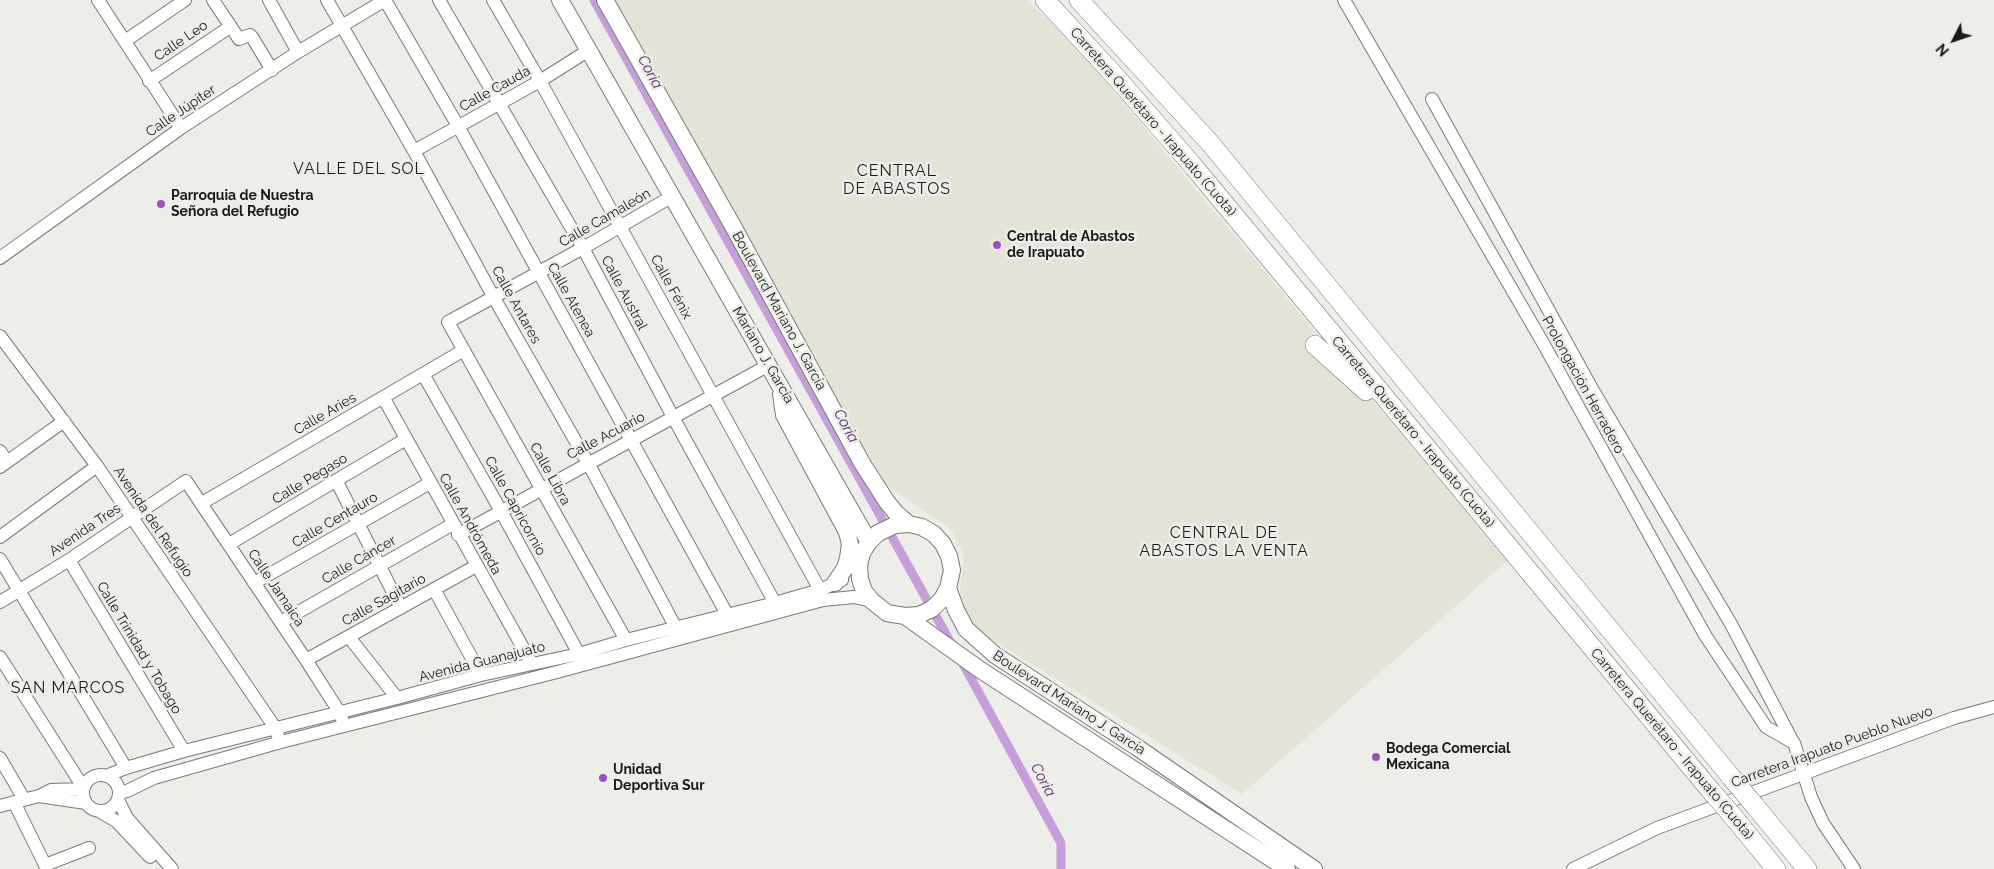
<!DOCTYPE html>
<meta charset="utf-8">
<style>
body{margin:0}
#map{position:relative;width:1994px;height:869px;overflow:hidden;background:#eeeee8;font-family:Raleway,sans-serif}
canvas{display:block}
.north{position:absolute;left:1929px;top:15px;width:50px;height:50px;-webkit-text-stroke:4px #eeeee8;paint-order:stroke;rotate:229deg;font-size:14px;font-weight:700;line-height:20px;text-align:center;color:#1a1a18}
.north::after{content:'';display:block;margin:auto;width:18px;height:22px;background:#1a1a18;clip-path:polygon(50% 0,100% 100%,50% 72%,0 100%)}
</style>
<div id="map">
<canvas width="1994" height="869"></canvas>
<div class="north">N</div>
</div>
<script>
const ctx = document.querySelector('canvas').getContext('2d');
ctx.lineJoin = 'round';
function fill(path, color) { ctx.fillStyle = color; ctx.fill(path, 'evenodd'); }
const poly = rows => new Path2D(rows.map(r => 'M' + r).join(''));
function trace(path, color, width, dash) { ctx.strokeStyle = color; ctx.lineWidth = width; ctx.lineCap = dash ? 'butt' : 'round'; ctx.setLineDash(dash || []); ctx.stroke(path); }
function label(font, color, halo, rows, align = 'center') {
  ctx.font = font + ' Raleway,sans-serif'; ctx.lineWidth = 5; ctx.setLineDash([]); ctx.textBaseline = 'middle'; ctx.strokeStyle = halo; ctx.fillStyle = color; for (const [text, x, y, turn = 0] of rows) {
    ctx.save(); ctx.translate(x, y); ctx.rotate((+turn || 0) * Math.PI / 180); ctx.textAlign = isNaN(turn) ? turn : align; if (halo) ctx.strokeText(text, 0, 0); ctx.fillText(text, 0, 0); ctx.restore();
  }
}
const built = poly([
 [613,0,1027,0,1071,40,1507,561,1242,794,975,629,966,614,960,591,964,556,951,530,887,485,866,451]
]);
const canal = poly([
 [594,0,952,645],
 [961,660,1061,843,1061,869]
]);
const minor = poly([
 [98,0,181,128],
 [213,0,239,39,250,35,252,37,272,70],
 [269,0,298,52],
 [327,0,414,151,493,296,588,463,676,628,677,634],
 [385,0,458,126,728,616],
 [439,0,583,248,673,417,775,603],
 [493,0,540,81,820,590],
 [1344,0,1543,343,1705,635,1766,727,1794,743,1811,797,1823,823,1854,869],
 [125,41,185,0],
 [149,81,230,27],
 [1432,99,1591,387,1731,624,1793,742],
 [414,151,540,81,589,50],
 [0,258,181,128,298,52,385,0],
 [0,336,97,466,276,729,278,736],
 [423,374,501,511,579,654],
 [383,397,532,664],
 [0,451,7,462],
 [0,467,64,421],
 [336,480,401,608],
 [202,503,464,350],
 [458,535,769,365],
 [0,537,97,466],
 [229,544,406,439],
 [0,559,126,768],
 [69,560,184,751],
 [254,583,430,483],
 [434,589,481,675],
 [0,602,69,560,186,481,306,660,340,713,342,719],
 [281,622,453,524],
 [349,637,397,698],
 [626,640,448,322,583,248,671,197],
 [0,657,83,787],
 [306,660,476,566],
 [0,758,24,799],
 '83 793a18 18 0 1 1 36 0a18 18 0 1 1-36 0Z',
 [106,776,126,768,184,751,397,698,481,675,579,654,626,640,775,603,820,590,842,580],
 [119,793,127,791,154,778,281,742,557,672,823,600,854,597,872,601],
 [39,796,86,803],
 [118,800,127,818,172,869],
 [14,802,45,865,89,848],
 [0,806,39,796,51,790,83,789],
 [99,811,116,821,150,857],
 [1573,869,1657,828,1954,718,1994,707]
]);
const major = poly([
 [560,0,869,542],
 [605,0,734,228,862,463,887,502,896,513,909,524,922,527,934,534,943,544,949,556,952,570,948,588,942,599,932,609,919,615,905,616],
 [781,394,784,415,847,532,850,544,848,558,845,568,835,583],
 [909,524,895,525,878,533,869,542,862,553,859,566,860,579,864,591,872,601,887,613,905,616,979,669,1287,869],
 [948,588,956,610,966,629,995,655,1138,748,1314,869]
]);
const highway = poly([
 [1045,0,1116,77,1194,167,1711,791],
 [1079,0,1210,143,1731,777],
 [1315,345,1366,391],
 [1755,806,1807,869],
 [1731,814,1776,869]
]);
const highwayBridge = poly([
 [1731,777,1755,806],
 [1711,791,1731,814]
]);
const markers = [
 [161,204,5,"#9c4fc0"],
 [997,245,5,"#9c4fc0"],
 [1376,757,5,"#9c4fc0"],
 [603,778,5,"#9c4fc0"]
];
const streetNames = [
 ["Calle Leo",181,41,-34],
 ["Calle Cauda",495,89,-29],
 ["Calle Júpiter",181,111,-34],
 ["Carretera Querétaro - Irapuato (Cuota)",1153,122,49],
 ["Calle Camaleón",605,218,-30],
 ["Calle Fénix",671,287,61],
 ["Calle Austral",624,293,62],
 ["Calle Atenea",571,300,61],
 ["Calle Antares",516,305,61],
 ["Boulevard Mariano J. García",779,311,61],
 ["Mariano J. García",763,355,60],
 ["Prolongación Herradero",1583,385,61],
 ["Calle Aries",325,414,-30],
 ["Carretera Querétaro - Irapuato (Cuota)",1413,432,50],
 ["Calle Acuario",606,436,-28],
 ["Calle Libra",550,474,61],
 ["Calle Pegaso",310,479,-31],
 ["Calle Capricornio",515,506,61],
 ["Calle Centauro",335,520,-30],
 ["Avenida del Refugio",153,522,56],
 ["Calle Andrómeda",470,524,61],
 ["Avenida Tres",85,530,-34],
 ["Calle Cáncer",359,560,-30],
 ["Calle Jamaica",276,588,56],
 ["Calle Sagitario",384,600,-29],
 ["Calle Trinidad y Tobago",139,648,59],
 ["Avenida Guanajuato",482,662,-14],
 ["Boulevard Mariano J. García",1069,703,33],
 ["Carretera Querétaro - Irapuato (Cuota)",1672,744,50],
 ["Carretera Irapuato Pueblo Nuevo",1832,747,-20]
];
const poiNames = [
 ["Parroquia de Nuestra",171,196],
 ["Señora del Refugio",171,212],
 ["Central de Abastos",1007,237],
 ["de Irapuato",1007,253],
 ["Bodega Comercial",1386,749],
 ["Mexicana",1386,765],
 ["Unidad",613,770],
 ["Deportiva Sur",613,786]
];
const waterNames = [
 ["Coria",650,72,61],
 ["Coria",846,426,61],
 ["Coria",1043,780,61]
];
const quarterNames = [
 ["VALLE DEL SOL",359,169],
 ["CENTRAL",897,171],
 ["DE ABASTOS",897,189],
 ["CENTRAL DE",1224,533],
 ["ABASTOS LA VENTA",1224,551],
 ["SAN MARCOS",68,688]
];
fill(built, '#e4e3d6');
trace(canal, '#c59edb', 9);
trace(minor, '#7a7a74', 14);
trace(major, '#7a7a74', 18);
trace(highway, '#7a7a74', 20);
trace(minor, '#fff', 12);
trace(major, '#fff', 16);
trace(highway, '#fff', 19);
trace(highwayBridge, '#7a7a74', 20, []);
trace(highwayBridge, '#fff', 19);
for (const [x, y, r, color] of markers) { const dot = new Path2D(); dot.arc(x, y, r, 0, 2 * Math.PI); ctx.fillStyle = color; ctx.fill(dot); trace(dot, '#eeeee8', 2); }
label('14px', '#1a1a18', '#eeeee8', streetNames);
label('bold 14px', '#1a1a18', '#eeeee8', poiNames, 'left');
label('italic 15px', '#5d2c74', '#eeeee8', waterNames);
ctx.letterSpacing = '1px';
label('16px', '#1a1a18', '#eeeee8', quarterNames);
ctx.letterSpacing = '0px';
</script>
